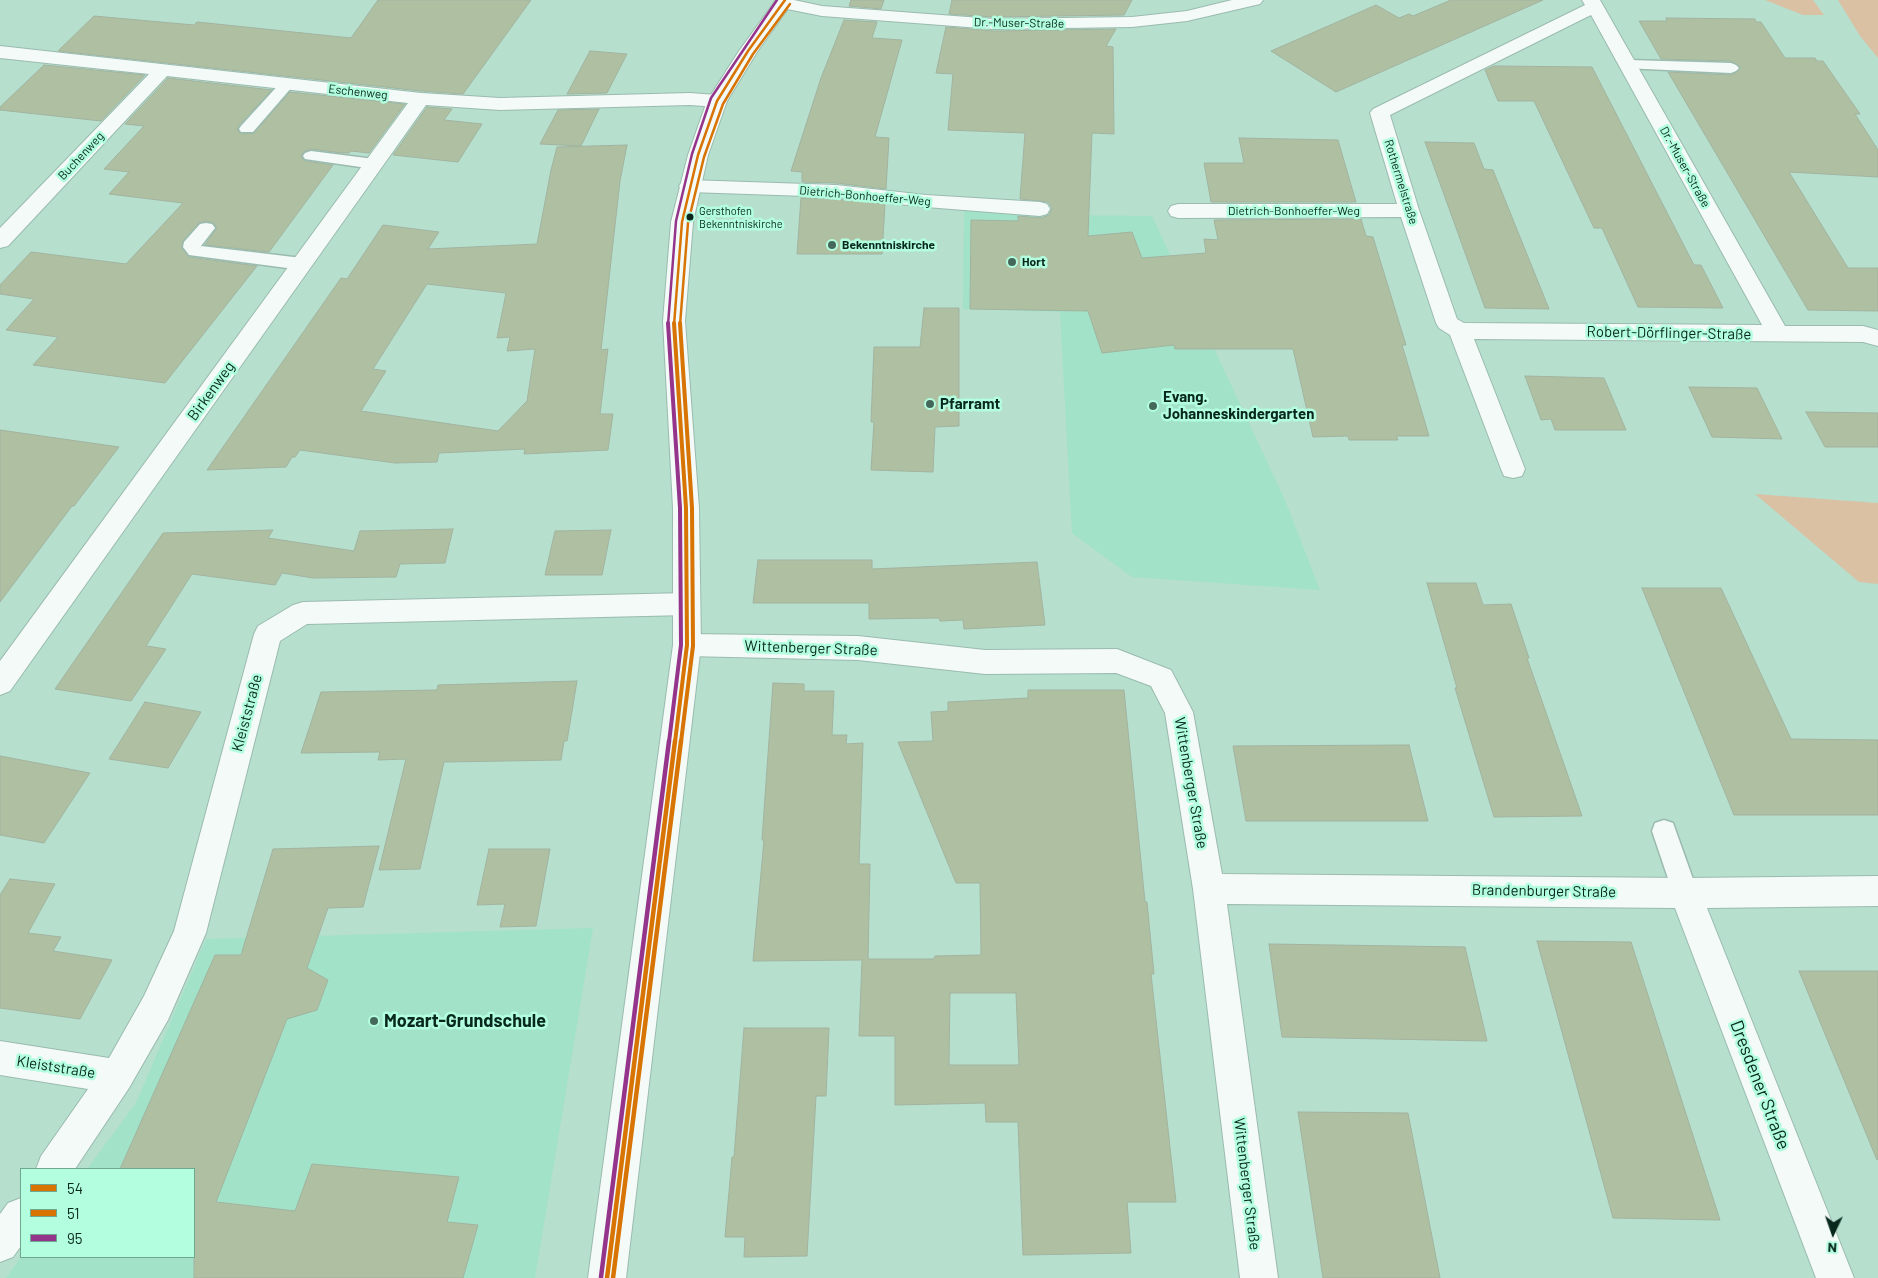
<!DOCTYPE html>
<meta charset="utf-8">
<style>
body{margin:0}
#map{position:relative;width:1878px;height:1278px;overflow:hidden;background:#b6dfce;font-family:Barlow,sans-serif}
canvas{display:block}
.legend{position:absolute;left:20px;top:1168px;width:175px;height:90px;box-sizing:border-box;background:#b2fedf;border:1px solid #6ea891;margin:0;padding:6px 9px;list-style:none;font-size:15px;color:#08281d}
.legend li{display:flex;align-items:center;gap:10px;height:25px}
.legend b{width:25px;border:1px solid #6ea891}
.north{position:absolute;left:1808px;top:1208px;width:50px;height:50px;-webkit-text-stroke:4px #b2fedf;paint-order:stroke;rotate:183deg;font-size:14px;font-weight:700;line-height:20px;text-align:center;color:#08281d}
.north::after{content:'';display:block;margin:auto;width:18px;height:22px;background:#08281d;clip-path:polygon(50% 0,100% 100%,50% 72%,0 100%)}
</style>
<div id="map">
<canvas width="1878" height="1278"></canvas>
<ul class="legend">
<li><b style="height:6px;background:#d87403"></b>54</li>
<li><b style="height:6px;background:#d87403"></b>51</li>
<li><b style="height:6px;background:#95348b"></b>95</li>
</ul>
<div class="north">N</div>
</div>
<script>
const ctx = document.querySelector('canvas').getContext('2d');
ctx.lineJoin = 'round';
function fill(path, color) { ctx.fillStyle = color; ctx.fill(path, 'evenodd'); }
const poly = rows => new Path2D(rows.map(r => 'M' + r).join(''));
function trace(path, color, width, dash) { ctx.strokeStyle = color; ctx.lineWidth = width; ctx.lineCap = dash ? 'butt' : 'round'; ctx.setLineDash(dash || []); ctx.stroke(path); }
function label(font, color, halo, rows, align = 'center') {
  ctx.font = font + ' Barlow,sans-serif'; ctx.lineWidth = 5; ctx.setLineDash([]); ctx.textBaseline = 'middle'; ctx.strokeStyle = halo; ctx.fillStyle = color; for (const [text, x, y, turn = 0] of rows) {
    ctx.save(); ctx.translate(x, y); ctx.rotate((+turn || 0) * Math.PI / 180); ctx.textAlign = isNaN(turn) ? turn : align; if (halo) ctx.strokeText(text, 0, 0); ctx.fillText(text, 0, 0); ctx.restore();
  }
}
const built = poly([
 [964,209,1060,215,1152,216,1285,500,1320,590,1132,577,1072,533,1060,312,963,309],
 [593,928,535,1278,6,1278,21,1257,194,1257,194,1169,87,1169,136,1103,206,939]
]);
const green = poly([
 [1765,0,1813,0,1824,15,1803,15],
 [1838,0,1878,0,1878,58,1860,36],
 [1755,494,1878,503,1878,584,1859,582]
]);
const building = poly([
 [378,0,531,0,463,94,421,91,58,51,94,16,194,25,197,22,351,38,378,0],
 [851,0,884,0,881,9,849,6,851,0],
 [952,0,1132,0,1124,15,994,17,949,14,952,0],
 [1451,0,1543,0,1336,92,1271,51,1376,5,1399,18,1409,14,1413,16,1451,0],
 [1666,18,1755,19,1756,22,1761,22,1785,58,1815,58,1817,61,1823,61,1860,114,1855,114,1878,150,1878,177,1789,172,1848,268,1878,268,1878,311,1808,310,1668,72,1731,75,1737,72,1740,67,1731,61,1661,59,1639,21,1667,21,1666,18],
 [844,20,877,22,872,38,902,40,875,137,889,138,886,189,836,183,802,182,802,172,791,171,821,78,844,20],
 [946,27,994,31,1116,29,1106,46,1113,47,1114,134,1092,133,1088,236,1132,232,1142,258,1206,253,1204,239,1218,240,1214,220,1361,219,1366,236,1373,237,1406,345,1402,345,1429,436,1396,436,1398,440,1349,440,1348,436,1313,437,1293,349,1175,349,1174,345,1102,353,1088,311,970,309,971,220,1018,221,1018,216,1041,218,1049,215,1052,208,1048,202,1020,199,1025,133,948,130,953,74,936,73,946,27],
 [590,51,627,54,607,93,567,94,590,51],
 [44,65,145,75,101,121,0,110,0,107,44,65],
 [1494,66,1592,67,1694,265,1701,265,1723,308,1638,307,1602,228,1594,228,1534,101,1498,101,1485,70,1494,66],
 [168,78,272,90,239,125,237,130,241,134,254,133,290,92,405,104,369,153,351,151,349,153,342,153,311,149,303,152,301,157,305,161,333,165,269,252,205,245,217,228,214,223,206,221,199,223,183,241,182,248,189,257,257,266,165,383,33,365,58,337,6,330,34,299,0,294,0,285,31,252,126,264,183,203,109,194,129,172,104,169,144,126,125,124,168,78],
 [427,107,452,109,444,120,482,124,458,162,393,155,427,107],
 [599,109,581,146,540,144,558,110,599,109],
 [1239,138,1338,140,1356,202,1211,202,1204,163,1244,163,1239,138],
 [1425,142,1474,143,1484,169,1493,170,1549,309,1485,308,1425,142],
 [627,145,620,181,601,350,608,349,600,414,613,414,608,450,524,454,525,449,439,453,437,462,395,463,300,450,295,457,292,457,286,467,207,470,341,278,347,279,383,225,439,232,428,249,537,244,551,170,557,147,627,145],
 [427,284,506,293,497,338,510,337,507,351,535,349,527,401,498,431,361,411,386,371,373,369,427,284],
 [801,198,836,199,885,204,882,254,797,254,801,198],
 [924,308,959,308,959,426,935,427,933,472,871,470,874,422,871,422,874,347,920,347,924,308],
 [1525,376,1604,378,1626,430,1555,430,1551,419,1541,420,1525,376],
 [1689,387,1757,388,1782,439,1712,437,1689,387],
 [1806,412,1878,413,1878,447,1825,447,1806,412],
 [0,430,119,447,74,506,72,506,0,602,0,430],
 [453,529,445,563,400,564,396,577,313,578,282,573,275,585,192,574,146,646,166,649,131,701,55,689,163,533,273,530,268,538,354,551,360,531,453,529],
 [611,530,602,575,545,575,555,531,611,530],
 [758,560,872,560,872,569,1037,562,1045,625,964,629,963,620,940,621,939,618,869,619,869,603,753,603,758,560],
 [1427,583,1476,583,1483,605,1511,604,1529,658,1527,658,1582,816,1494,817,1455,688,1457,688,1427,583],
 [1642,588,1721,588,1791,739,1878,740,1878,815,1734,815,1642,588],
 [577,681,567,741,564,741,561,760,444,762,420,869,379,870,406,759,378,760,380,752,301,753,321,692,437,690,438,685,577,681],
 [773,683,804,684,804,691,834,691,832,735,847,735,846,744,863,743,859,864,870,864,868,959,934,959,935,956,981,955,980,883,956,883,898,742,933,741,931,712,948,711,948,702,1028,698,1028,690,1124,690,1145,902,1147,902,1154,974,1151,974,1176,1202,1127,1202,1131,1253,1023,1255,1018,1122,986,1122,985,1103,895,1105,895,1036,859,1036,862,960,753,961,764,840,762,840,773,683],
 [950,993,1016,993,1019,1065,949,1065,950,993],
 [145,702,201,712,168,768,109,759,145,702],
 [1409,745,1428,821,1246,821,1233,746,1409,745],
 [0,756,90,773,44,843,0,835,0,756],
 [379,846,363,907,328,908,307,968,328,980,317,1010,287,1019,216,1202,295,1211,312,1164,459,1177,447,1222,478,1225,463,1278,194,1278,194,1169,120,1169,215,955,241,955,273,849,379,846],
 [489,849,550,849,536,926,500,927,505,904,477,905,489,849],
 [10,879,55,884,28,933,61,937,53,951,112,960,80,1019,0,1008,0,895,10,879],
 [1537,941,1631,942,1720,1220,1613,1218,1537,941],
 [1269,944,1465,947,1487,1041,1282,1037,1269,944],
 [1799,971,1878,971,1878,1159,1877,1160,1799,971],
 [744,1028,829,1028,826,1096,816,1096,807,1256,744,1257,745,1237,725,1237,732,1157,734,1157,744,1028],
 [1298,1112,1408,1113,1440,1278,1323,1278,1298,1112]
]);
const lane = poly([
 [1629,60,1731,63,1736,65,1739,68,1736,71,1731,73,1624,68,1621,65,1624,62,1629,60],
 [287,79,292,81,295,84,292,87,253,132,241,132,239,129,241,126,282,81,287,79],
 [311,151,374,159,380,160,382,164,380,168,374,169,305,159,303,156,305,153,311,151],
 [206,223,212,224,215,228,201,246,302,258,308,260,311,264,308,268,302,270,189,255,183,247,184,242,200,224,206,223],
 [1664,820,1673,823,1698,893,1694,902,1685,905,1676,902,1652,831,1655,823,1664,820]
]);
const street = poly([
 [776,0,794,0,822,6,994,19,1132,17,1187,11,1232,0,1263,0,1260,4,1187,21,1132,27,994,29,822,16,777,7,774,3,776,0],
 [1582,0,1600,0,1785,326,1863,326,1878,330,1878,346,1863,342,1474,339,1525,469,1522,476,1513,478,1504,476,1501,469,1450,335,1439,328,1436,323,1401,217,1178,218,1171,216,1168,211,1171,206,1178,204,1397,204,1370,113,1373,109,1585,5,1582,0],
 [1591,15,1762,325,1464,323,1457,319,1419,210,1390,115,1591,15],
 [0,46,421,93,500,98,690,93,717,95,724,97,727,101,724,105,717,107,690,105,500,110,426,105,10,691,0,695,0,661,408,103,167,76,8,246,0,248,0,228,149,74,0,58,0,46],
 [689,180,836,185,926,195,1040,202,1047,204,1050,209,1047,214,1040,216,926,207,836,197,689,192,682,190,679,186,682,182,689,180],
 [687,593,697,596,700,604,697,612,687,615,307,624,280,641,206,933,168,1020,129,1088,75,1169,36,1169,41,1156,88,1089,0,1075,0,1041,109,1058,144,996,174,931,254,634,258,626,293,605,303,602,687,593],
 [687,634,858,636,985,650,1117,649,1171,670,1193,712,1222,874,1685,878,1878,876,1878,906,1707,908,1854,1278,1816,1278,1675,908,1227,904,1278,1278,1240,1278,1193,889,1165,713,1151,686,1116,673,985,674,858,660,687,656,677,653,673,645,677,637,687,634],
 [21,1198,21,1246,13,1257,0,1262,0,1214,8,1203,21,1198]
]);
const secondary = poly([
 [776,0,794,0,757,52,727,101,708,155,693,222,685,321,699,508,701,645,626,1278,588,1278,673,645,673,508,663,321,671,222,688,155,707,101,739,51,776,0]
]);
const bus1Far2 = poly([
 [674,325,682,222,698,155,717,101,748,51,785,0]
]);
const bus1Far1 = poly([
 [674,323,686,508,687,645,675,742]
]);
const bus1 = poly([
 [607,1278,675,741]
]);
const bus2Far2 = poly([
 [680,325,688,223,704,157,723,104,753,54,790,4]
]);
const bus2Far1 = poly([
 [680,323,692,508,693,646,681,742]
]);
const bus2 = poly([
 [613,1278,681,741]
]);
const bus3Far2 = poly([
 [668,325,676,221,692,154,711,98,777,0]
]);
const bus3Far1 = poly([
 [668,323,680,508,681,645,669,742]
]);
const bus3 = poly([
 [601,1277,669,741]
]);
const markers = [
 [690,217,4.5,"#08281d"],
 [832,245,5,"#45685b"],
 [1012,262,5,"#45685b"],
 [930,404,5,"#45685b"],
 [1153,406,5,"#45685b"],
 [374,1021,5,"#45685b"]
];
const farBusnames = [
 ["Gersthofen",699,211],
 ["Bekenntniskirche",699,224]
];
const farStreetnames = [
 ["Dr.-Muser-Straße",1019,23,1],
 ["Eschenweg",358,92,6],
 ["Buchenweg",81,156,-47],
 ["Dr.-Muser-Straße",1685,167,61],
 ["Rothermelstraße",1401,182,73],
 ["Dietrich-Bonhoeffer-Weg",865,196,5],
 ["Dietrich-Bonhoeffer-Weg",1294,211]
];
const farPoinames = [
 ["Bekenntniskirche",842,245],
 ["Hort",1022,262]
];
const streetNames = [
 ["Robert-Dörflinger-Straße",1669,333,1],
 ["Birkenweg",211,391,-54],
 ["Wittenberger Straße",811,648,2],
 ["Kleiststraße",247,713,-75],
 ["Wittenberger Straße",1191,783,80],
 ["Brandenburger Straße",1544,891,1],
 ["Kleiststraße",56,1067,9],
 ["Wittenberger Straße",1247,1184,83]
];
const poiNames = [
 ["Evang.",1163,397],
 ["Johanneskindergarten",1163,414],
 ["Pfarramt",940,404]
];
const nearPoinames = [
 ["Mozart-Grundschule",384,1021]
];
const nearStreetnames = [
 ["Dresdener Straße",1760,1085,69]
];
fill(built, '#a2e2c8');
fill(green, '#dac1a4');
fill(building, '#afc0a2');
trace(building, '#a1b39f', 1);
trace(lane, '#9abbae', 3);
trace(street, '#9abbae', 2);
trace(secondary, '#9abbae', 2);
fill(lane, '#f4faf8');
fill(street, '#f4faf8');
fill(secondary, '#f4faf8');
trace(bus1Far2, '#d87403', 2.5);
trace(bus1Far1, '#d87403', 4);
trace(bus1, '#d87403', 4.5);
trace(bus2Far2, '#d87403', 2.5);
trace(bus2Far1, '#d87403', 4);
trace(bus2, '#d87403', 4.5);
trace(bus3Far2, '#95348b', 2.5);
trace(bus3Far1, '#95348b', 4);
trace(bus3, '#95348b', 4.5);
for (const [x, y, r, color] of markers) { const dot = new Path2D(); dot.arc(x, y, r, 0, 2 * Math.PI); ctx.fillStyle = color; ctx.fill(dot); trace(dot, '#b2fedf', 2); }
label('11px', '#08281d', '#b2fedf', farBusnames, 'left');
label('12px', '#08281d', '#b2fedf', farStreetnames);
label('bold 12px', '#08281d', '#b2fedf', farPoinames, 'left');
label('15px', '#08281d', '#b2fedf', streetNames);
label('bold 15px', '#08281d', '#b2fedf', poiNames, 'left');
label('bold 18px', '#08281d', '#b2fedf', nearPoinames, 'left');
label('18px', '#08281d', '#b2fedf', nearStreetnames);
</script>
